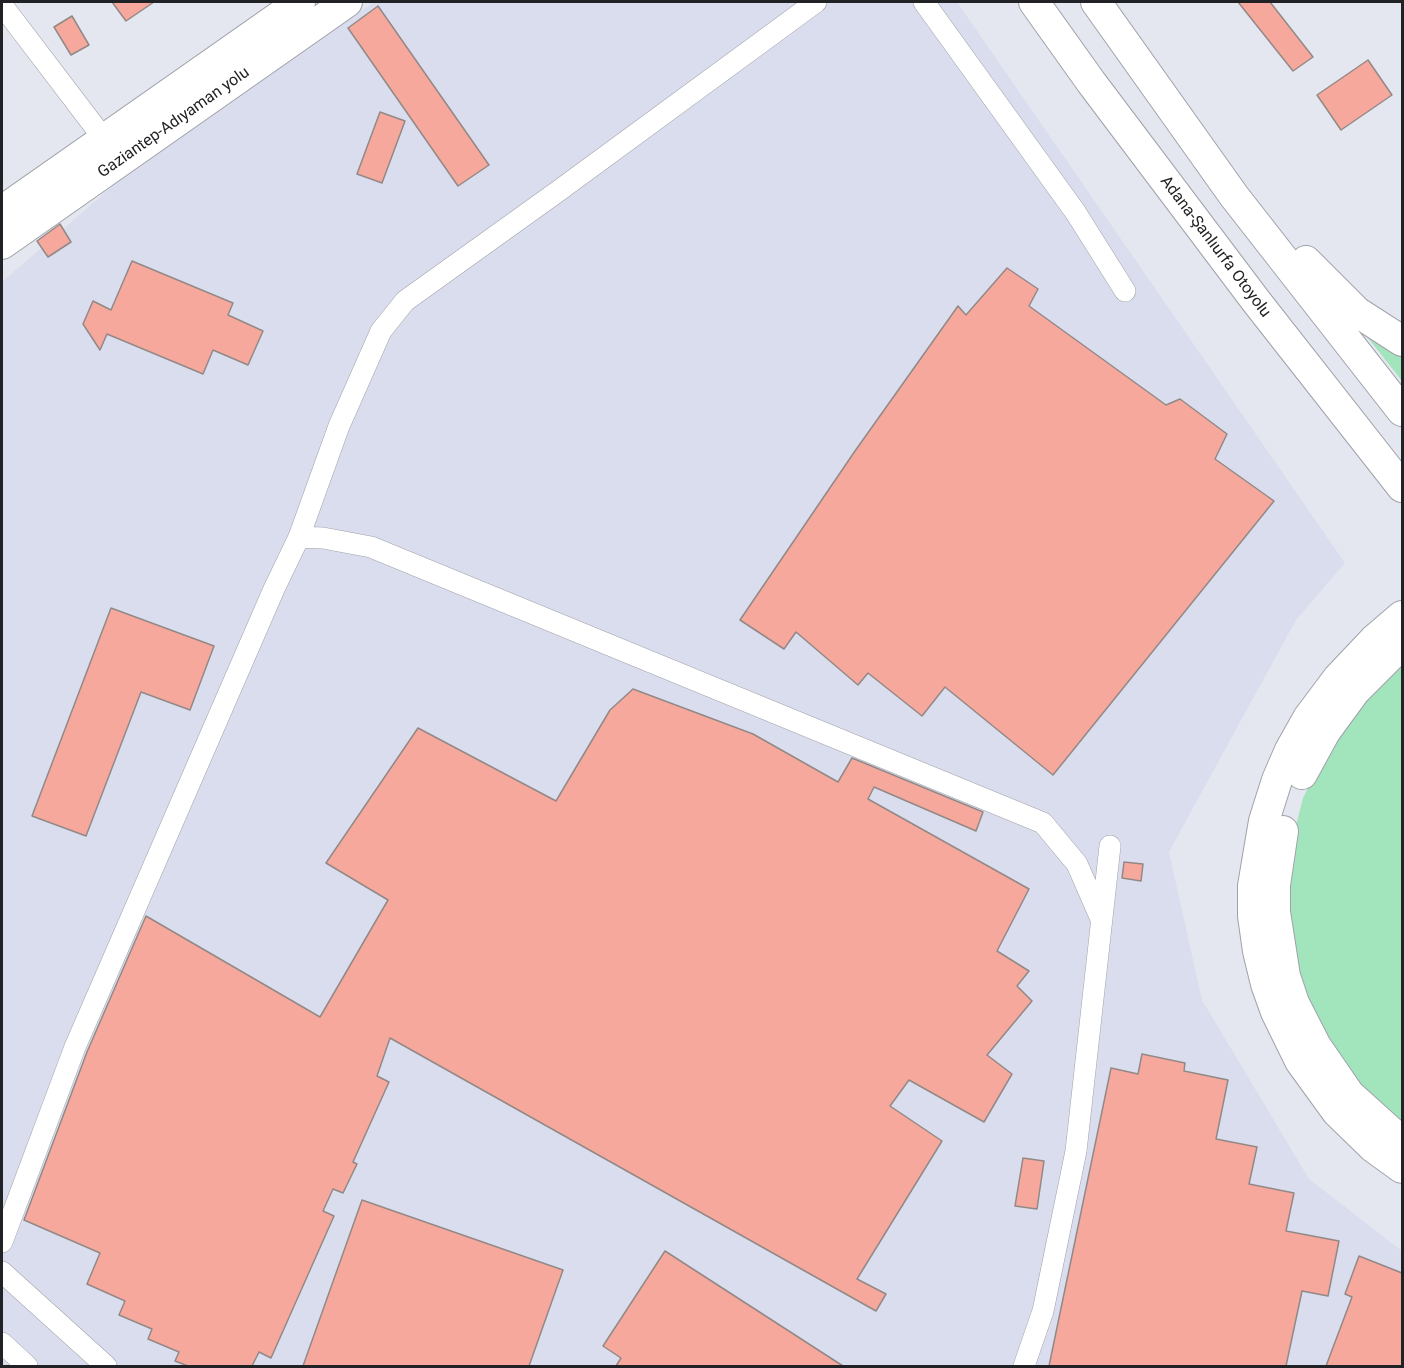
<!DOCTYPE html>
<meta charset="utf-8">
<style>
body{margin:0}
#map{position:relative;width:1404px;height:1368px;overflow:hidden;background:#e5e7f0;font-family:Roboto,sans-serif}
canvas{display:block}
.frame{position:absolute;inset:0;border:3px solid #212225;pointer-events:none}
</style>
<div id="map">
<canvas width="1404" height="1368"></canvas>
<div class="frame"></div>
</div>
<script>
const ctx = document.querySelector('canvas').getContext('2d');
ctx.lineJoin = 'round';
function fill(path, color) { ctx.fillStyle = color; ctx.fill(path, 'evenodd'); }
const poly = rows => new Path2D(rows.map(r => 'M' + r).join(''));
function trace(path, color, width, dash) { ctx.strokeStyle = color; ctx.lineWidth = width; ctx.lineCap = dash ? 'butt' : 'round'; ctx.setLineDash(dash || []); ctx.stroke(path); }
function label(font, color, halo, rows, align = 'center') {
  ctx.font = font + ' Roboto,sans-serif'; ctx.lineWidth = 4.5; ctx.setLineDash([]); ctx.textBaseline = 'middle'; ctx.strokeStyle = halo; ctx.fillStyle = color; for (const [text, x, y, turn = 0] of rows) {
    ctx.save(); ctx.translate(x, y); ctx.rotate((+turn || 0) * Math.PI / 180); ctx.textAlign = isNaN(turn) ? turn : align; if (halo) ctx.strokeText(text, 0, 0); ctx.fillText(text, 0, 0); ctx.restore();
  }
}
const built = poly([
 [374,2,957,2,1345,563,1296,620,1169,852,1202,1000,1309,1179,1402,1251,1402,1366,2,1366,2,282,145,158]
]);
const green = poly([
 [1358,325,1402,351,1402,381],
 [1402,656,1402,1129,1344,1074,1298,979,1287,929,1291,845,1303,798,1323,758,1349,713]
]);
const building = poly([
 [112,2,154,2,126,21,112,2],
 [1238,2,1270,2,1313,57,1293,71,1238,2],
 [378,6,489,165,458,186,348,28,378,6],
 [72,16,89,45,71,55,54,27,72,16],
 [1368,60,1392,95,1341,130,1317,95,1368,60],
 [380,112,405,121,382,183,357,174,380,112],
 [60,224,71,242,48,257,37,241,60,224],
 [132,261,233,303,228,315,263,331,248,365,213,350,203,374,107,334,100,350,83,324,93,301,111,310,132,261],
 [1007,268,1038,289,1029,306,1166,405,1180,399,1227,434,1215,459,1274,501,1053,775,945,687,922,716,868,673,858,685,796,632,784,649,740,620,855,451,958,306,966,315,1007,268],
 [111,608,214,646,190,710,141,692,86,836,32,816,111,608],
 [633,689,753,734,838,782,852,758,983,812,976,831,874,787,868,799,1029,889,997,951,1029,971,1017,986,1032,1001,987,1055,1012,1074,984,1122,909,1080,890,1106,942,1141,857,1279,886,1294,876,1311,390,1038,377,1076,389,1082,353,1162,357,1164,343,1193,333,1189,323,1211,334,1216,271,1358,259,1352,252,1366,188,1366,175,1361,179,1352,148,1339,152,1329,119,1315,125,1301,87,1284,100,1253,24,1220,87,1052,146,916,320,1017,388,900,326,863,418,728,556,801,610,710,633,689],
 [1124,862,1143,864,1141,881,1122,878,1124,862],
 [1142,1054,1185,1063,1184,1071,1228,1080,1216,1139,1257,1147,1249,1184,1294,1193,1286,1231,1339,1241,1328,1296,1302,1291,1286,1366,1049,1366,1111,1068,1138,1074,1142,1054],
 [1023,1158,1044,1161,1037,1209,1015,1206,1023,1158],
 [362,1200,563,1270,529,1366,303,1366,362,1200],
 [665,1251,843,1366,616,1366,621,1358,603,1346,665,1251],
 [1359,1256,1402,1273,1402,1366,1326,1366,1352,1297,1345,1294,1359,1256]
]);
const minor = poly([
 [924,2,1076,213,1125,291],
 [2,5,104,139],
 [299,537,323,538,371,547,1043,823,1077,864,1101,919],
 [2,1242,75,1047,274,589,299,537,339,426,381,331,405,301,557,192,816,2],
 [2,1272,106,1366],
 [2,1343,27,1366],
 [1024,1366,1043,1311,1076,1151,1110,846]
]);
const highway = poly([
 [1034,2,1091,82,1256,301,1402,487],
 [1096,2,1234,196,1402,411],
 [2,211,300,2],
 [2,244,347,2],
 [1306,261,1357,312,1402,341],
 [1402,616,1374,640,1338,678,1308,718,1290,750,1277,780,1264,821,1253,886,1253,916,1258,951,1266,984,1276,1012,1300,1061,1337,1112,1373,1147,1402,1168],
 [1302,774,1325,732,1355,691,1402,644],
 [1283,831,1275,885,1275,912,1285,976,1294,1003,1316,1046,1349,1094,1402,1142]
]);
const streetNames = [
 ["Gaziantep-Adıyaman yolu",174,123,-35],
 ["Adana-Şanlıurfa Otoyolu",1215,247,53]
];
fill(built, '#dadded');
fill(green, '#a2e4bc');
fill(building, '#f7a89d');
trace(building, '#928987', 1.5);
trace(minor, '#a0a2aa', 22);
trace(highway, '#a0a2aa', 32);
trace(minor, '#fff', 21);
trace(highway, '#fff', 30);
label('16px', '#212225', '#fff', streetNames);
</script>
